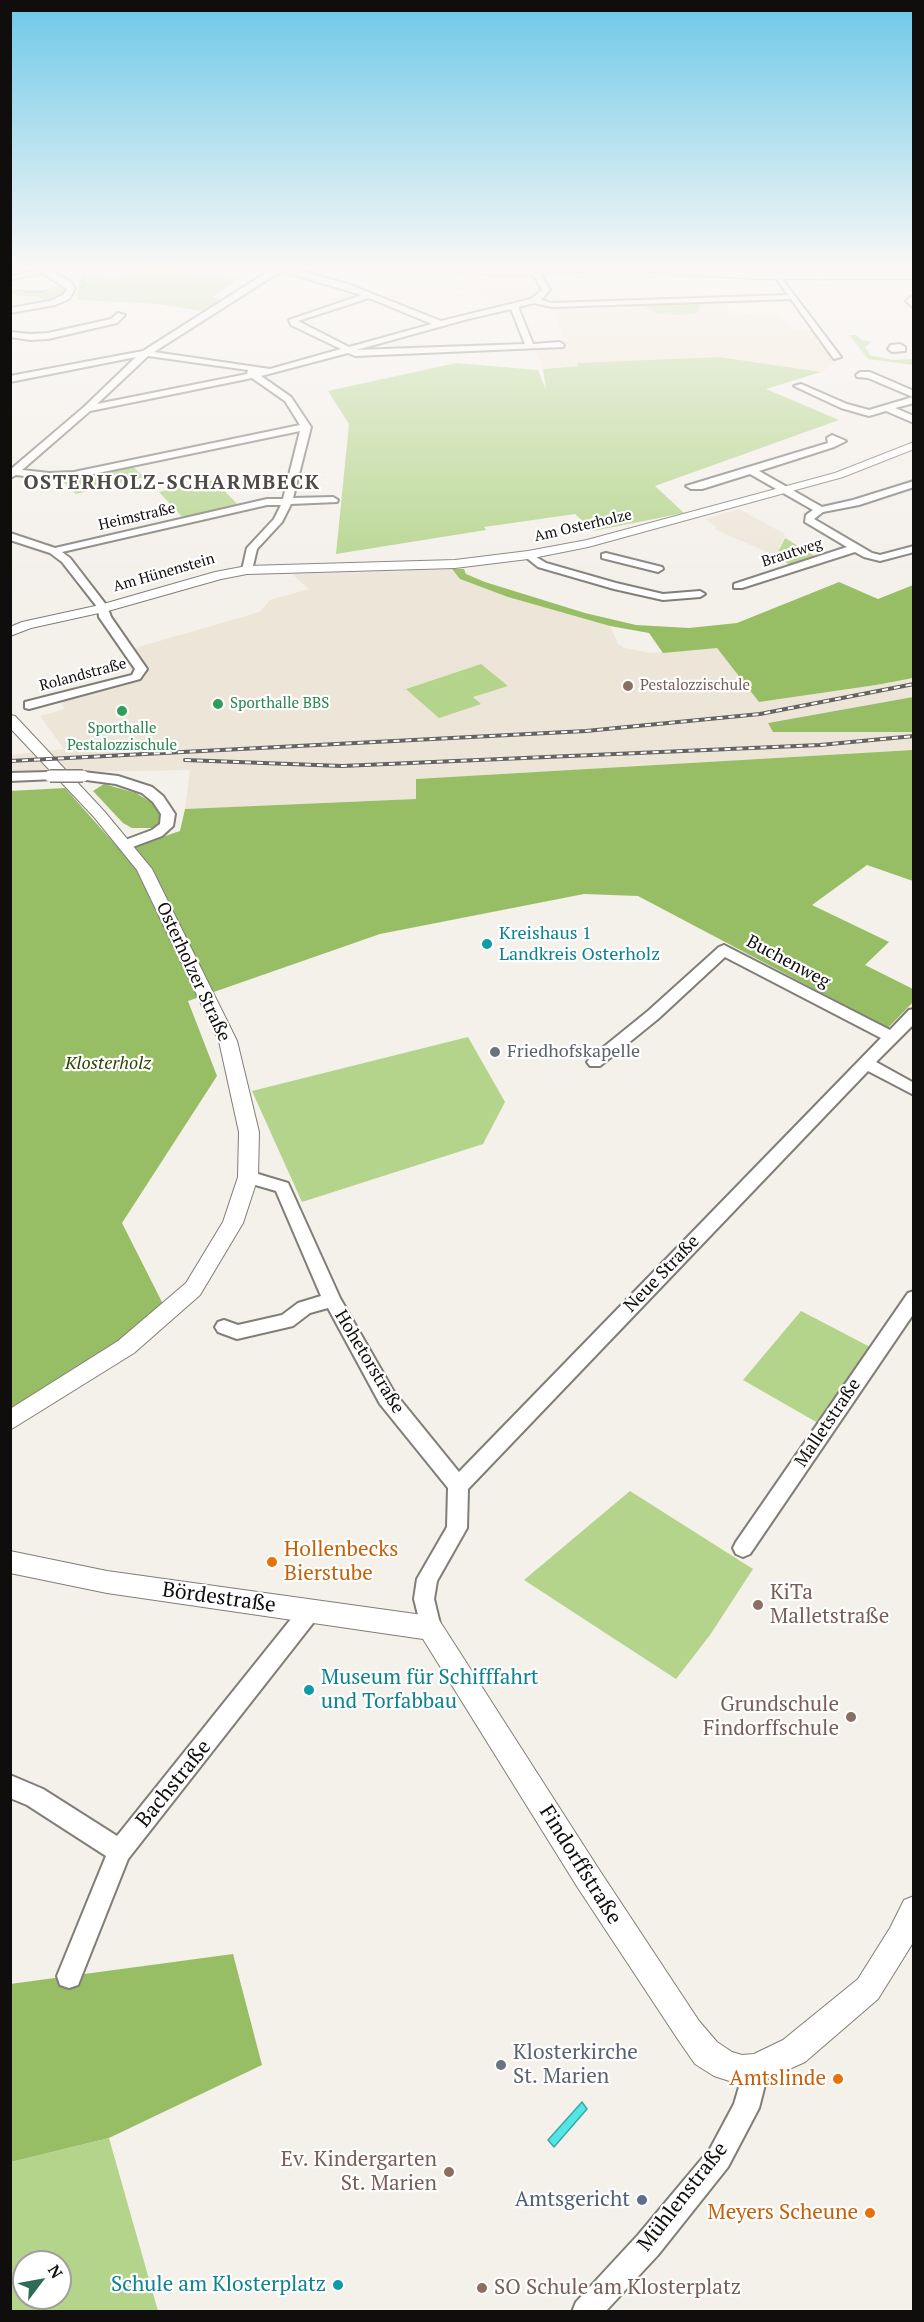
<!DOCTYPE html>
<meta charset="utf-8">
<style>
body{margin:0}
#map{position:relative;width:924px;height:2322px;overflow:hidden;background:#f4f0ea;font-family:"PT Serif",serif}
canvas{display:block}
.frame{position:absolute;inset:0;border:12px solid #0f0e0c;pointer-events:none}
.north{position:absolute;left:12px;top:2250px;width:60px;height:60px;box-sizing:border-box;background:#fff;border:2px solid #9f9f9e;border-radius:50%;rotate:58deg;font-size:16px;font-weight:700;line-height:24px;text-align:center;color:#0f0e0c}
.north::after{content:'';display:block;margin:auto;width:21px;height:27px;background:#306b56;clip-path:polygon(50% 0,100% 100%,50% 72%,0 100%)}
</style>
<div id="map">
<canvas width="924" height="2322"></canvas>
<div class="frame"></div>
<div class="north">N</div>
</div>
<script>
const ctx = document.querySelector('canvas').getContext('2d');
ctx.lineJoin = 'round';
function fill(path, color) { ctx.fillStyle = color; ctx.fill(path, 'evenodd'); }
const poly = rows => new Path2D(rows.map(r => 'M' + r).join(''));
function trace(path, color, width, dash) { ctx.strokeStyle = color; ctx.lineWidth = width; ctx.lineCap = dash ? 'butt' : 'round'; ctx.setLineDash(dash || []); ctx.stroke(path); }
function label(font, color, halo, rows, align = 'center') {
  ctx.font = font + ' "PT Serif",serif'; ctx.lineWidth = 4.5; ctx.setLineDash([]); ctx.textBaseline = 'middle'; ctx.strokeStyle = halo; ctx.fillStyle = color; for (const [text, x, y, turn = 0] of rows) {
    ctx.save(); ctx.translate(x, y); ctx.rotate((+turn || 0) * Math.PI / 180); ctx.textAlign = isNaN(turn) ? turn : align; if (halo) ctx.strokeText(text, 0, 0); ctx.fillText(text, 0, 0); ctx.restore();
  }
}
const built = poly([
 [739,509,785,534,776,556,714,529,717,527,705,519],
 [452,569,460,579,508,597,610,626,618,644,624,648,651,653,717,648,759,702,876,685,913,678,913,697,768,723,773,732,913,732,913,750,416,779,416,799,185,809,190,770,11,773,10,755,64,749,40,716,65,709,60,700,145,677,145,667,135,648,260,612,270,600,309,589,292,574]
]);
const industrial = poly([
 [474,274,532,278,535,280,540,290,531,300,505,303,453,288,468,275]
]);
const medical = poly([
 [725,300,731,313,780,316,792,330,818,329,838,361,821,372,719,357,578,363,578,366,543,369,533,344,565,343,552,306]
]);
const green = poly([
 [143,269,175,269,239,278,212,297,224,300,207,312,157,304,77,300,79,282,86,275,116,277],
 [60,283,66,286,64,293,51,301,45,302,38,297,11,295,10,289,42,290,55,287],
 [695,302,700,304,699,310,695,314,674,315,657,313,640,304],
 [849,335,856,335,862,340,872,342,865,347,870,355,892,360,913,359,913,365,868,359],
 [719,357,821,372,766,389,839,420,655,486,684,513,593,531,575,514,484,527,486,530,336,554,349,424,328,391,456,363,538,370,546,390,543,369,578,366,577,363],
 [130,464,144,477,76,494,62,481],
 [214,480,239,506,183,518,159,492],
 [785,538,818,558,793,567,776,556],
 [481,664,508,686,473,697,481,704,439,718,406,689],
 [468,1037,505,1102,483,1144,302,1202,252,1091],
 [801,1311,872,1348,818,1423,743,1380],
 [630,1491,753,1569,710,1635,676,1679,524,1580],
 [109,2138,158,2311,11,2311,11,2162],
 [24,2262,60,2262,60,2298,24,2298]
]);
const forest = poly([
 [452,569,464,569,466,574,485,582,585,613,636,625,689,628,737,623,839,582,878,599,913,585,913,678,876,685,759,702,717,648,663,653,649,633,610,626,508,597,460,579],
 [913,697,913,732,773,732,768,723],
 [913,750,913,881,867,865,812,905,889,942,865,965,913,989,913,1002,888,1028,638,896,584,894,380,934,188,1001,217,1076,122,1223,165,1308,37,1400,11,1409,10,791,65,788,121,851,180,831,185,809,416,799,416,779],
 [104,784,136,793,154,804,161,817,161,824,153,828,132,828,123,823,93,791],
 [233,1954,262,2065,109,2138,11,2162,10,1984]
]);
const water = poly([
 [582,2102,587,2109,554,2147,548,2140,582,2102]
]);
const stream = poly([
 [80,287,85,286,82,278,89,269],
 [25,292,42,292]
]);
const pedestrian = poly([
 [44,269,46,272,10,280,10,276,44,269]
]);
const minor = poly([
 [37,269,47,269,71,282,75,289,69,299,55,305,10,313,10,308,50,301,63,295,67,289,37,269],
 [272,269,293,269,348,284,441,321,531,299,542,290,532,272,536,270,540,272,550,290,541,300,552,303,788,295,775,277,779,275,841,357,834,359,791,299,552,307,534,303,518,307,533,344,560,342,564,345,563,347,355,356,348,353,261,376,291,397,311,427,293,498,333,497,338,500,337,502,291,504,282,522,257,549,252,570,247,573,242,570,247,548,274,519,281,505,267,505,62,552,70,558,107,606,111,617,147,669,140,679,29,709,25,708,25,702,132,675,135,669,99,617,98,608,62,562,50,553,10,540,10,533,55,548,267,499,283,499,300,431,74,478,49,479,16,475,10,478,10,470,84,407,136,357,10,382,10,376,143,351,272,269],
 [281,271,362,295,289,320,291,325,341,349,270,369,154,352,281,271],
 [369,298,432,324,349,347,298,321,369,298],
 [511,309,525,344,356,350,468,319,511,309],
 [148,356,248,370,247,374,97,404,148,356],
 [252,378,285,401,300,425,74,472,49,473,22,470,90,411,252,378],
 [812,269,821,269,831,277,824,279,812,269],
 [911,297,914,297,914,308,906,301,911,297],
 [118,313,125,315,117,323,48,339,30,340,10,337,10,332,30,334,48,333,111,319,118,313],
 [900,344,905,347,905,351,892,352,888,349,891,345,900,344],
 [860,372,870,372,914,391,914,403,895,408,914,416,914,423,886,411,869,416,841,408,794,386,801,384,847,404,869,410,913,397,868,378,857,377,856,375,860,372],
 [832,435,846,441,834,447,759,471,822,507,853,500,914,481,914,487,859,505,823,512,814,519,872,553,880,555,914,546,914,552,880,561,864,557,855,552,742,588,734,588,734,584,847,547,805,522,806,515,813,510,750,474,702,489,691,489,686,486,828,443,827,438,832,435],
 [528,552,546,563,616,583,663,594,700,591,705,594,700,597,663,600,614,589,538,567,523,555,528,552],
 [606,553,662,567,663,569,658,572,602,558,602,554,606,553],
 [50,772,56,776,54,779,10,781,10,773,50,772],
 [83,772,118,776,152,787,163,796,175,814,173,826,162,836,130,848,120,848,118,845,120,842,152,830,160,824,161,814,153,802,142,793,116,784,79,779,77,776,79,773,83,772],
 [724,945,890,1030,909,1010,914,1009,914,1024,876,1062,914,1083,914,1095,868,1071,468,1489,467,1528,437,1581,434,1599,441,1628,437,1635,430,1638,423,1635,414,1599,417,1579,447,1527,448,1488,380,1404,328,1308,310,1313,293,1326,237,1339,218,1332,215,1327,218,1322,224,1320,238,1325,282,1315,298,1303,321,1296,276,1191,242,1181,240,1177,242,1173,248,1171,288,1183,340,1298,394,1392,459,1472,881,1038,725,957,658,1019,600,1066,590,1066,587,1062,590,1058,648,1011,719,947,724,945],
 [914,1291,914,1313,750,1554,743,1557,736,1554,733,1548,736,1542,908,1293,914,1291],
 [310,1601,317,1604,320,1611,317,1618,128,1859,78,1985,69,1988,60,1985,57,1976,106,1856,27,1805,10,1798,10,1775,43,1789,117,1836,303,1604,310,1601],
 [756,2056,765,2060,769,2069,759,2108,728,2167,658,2255,605,2312,572,2312,576,2302,638,2235,710,2149,734,2104,747,2060,756,2056]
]);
const tertiary = poly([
 [454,269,513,270,587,269,583,272,513,276,458,272,454,269],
 [642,269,694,269,755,273,914,273,914,279,755,279,646,272,642,269],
 [914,442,914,449,843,477,588,547,528,559,455,568,247,574,221,579,108,611,31,628,10,636,10,627,22,622,100,605,215,572,247,566,455,560,528,551,587,540,835,473,914,442],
 [10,715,15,716,104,811,152,869,237,1041,259,1132,258,1177,243,1223,200,1295,134,1353,10,1430,10,1409,118,1341,186,1283,223,1222,238,1177,239,1132,219,1041,137,870,94,817,10,728,10,715],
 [10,1551,107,1571,430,1616,439,1620,598,1868,699,2021,717,2042,732,2052,742,2055,754,2054,783,2040,858,1979,890,1928,904,1900,914,1896,914,1941,878,1999,805,2062,756,2084,742,2085,714,2076,695,2064,679,2041,578,1888,423,1639,107,1593,10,1573,10,1551]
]);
const rail = poly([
 [185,760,342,766,820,745,914,736],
 [10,761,586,731,760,714,914,684]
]);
const minorBridge = poly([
 [50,776,83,776]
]);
const markers = [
 [628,686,6,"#8d6e63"],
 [218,704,6,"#2e9e5b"],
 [122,711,6,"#2e9e5b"],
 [487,944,6,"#0f9aa8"],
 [495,1052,6,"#6b7280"],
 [272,1562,6,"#e8710a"],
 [758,1605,6,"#8d6e63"],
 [309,1690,6,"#0f9aa8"],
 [851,1717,6,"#8d6e63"],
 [501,2065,6,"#6b7280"],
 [838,2079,6,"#e8710a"],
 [449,2172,6,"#8d6e63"],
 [642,2200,6,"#5c6f8a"],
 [870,2213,6,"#e8710a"],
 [338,2285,6,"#0f9aa8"],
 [482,2288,6,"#8d6e63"]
];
const farStreetnames = [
 ["Heimstraße",137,517,-13],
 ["Am Osterholze",583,526,-13],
 ["Brautweg",792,553,-18],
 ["Am Hünenstein",164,573,-16],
 ["Rolandstraße",83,675,-15]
];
const farEducationnames = [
 ["Pestalozzischule",640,686]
];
const farLeisurenames = [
 ["Sporthalle BBS",230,704],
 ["Sporthalle",122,729,"center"],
 ["Pestalozzischule",122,746,"center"]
];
const cultureNames = [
 ["Kreishaus 1",499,934],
 ["Landkreis Osterholz",499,955]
];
const streetNames = [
 ["Buchenweg",788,962,28],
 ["Osterholzer Straße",193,972,65],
 ["Neue Straße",662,1274,-46],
 ["Hohetorstraße",369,1362,59],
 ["Malletstraße",828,1423,-56]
];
const worshipNames = [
 ["Friedhofskapelle",507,1052]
];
const parkNames = [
 ["Klosterholz",108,1064]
];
const farDistrictnames = [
 ["OSTERHOLZ-SCHARMBECK",172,483]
];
const nearFoodnames = [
 ["Hollenbecks",284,1550,"left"],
 ["Bierstube",284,1574,"left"],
 ["Amtslinde",826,2079],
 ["Meyers Scheune",858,2213]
];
const nearEducationnames = [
 ["KiTa",770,1593],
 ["Malletstraße",770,1617],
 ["Grundschule",839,1705,"right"],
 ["Findorffschule",839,1729,"right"],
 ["Ev. Kindergarten",437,2160,"right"],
 ["St. Marien",437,2184,"right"],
 ["SO Schule am Klosterplatz",494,2288]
];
const nearStreetnames = [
 ["Bördestraße",219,1598,8],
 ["Bachstraße",174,1784,-51],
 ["Findorffstraße",580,1865,58],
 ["Mühlenstraße",683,2197,-52]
];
const nearCulturenames = [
 ["Museum für Schifffahrt",321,1678],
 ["und Torfabbau",321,1702],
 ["Schule am Klosterplatz",326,2285,"right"]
];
const nearWorshipnames = [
 ["Klosterkirche",513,2053],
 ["St. Marien",513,2077]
];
const nearServicenames = [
 ["Amtsgericht",630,2200]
];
fill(built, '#ece5d8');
fill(industrial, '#f8e2d5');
fill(medical, '#f1e6d1');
fill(green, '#b3d48a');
fill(forest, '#98be65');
fill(water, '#52e7e7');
trace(water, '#3ea6a5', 1.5);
trace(stream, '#3ea6a5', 2);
trace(pedestrian, '#817e78', 3);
trace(minor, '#817e78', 4);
trace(tertiary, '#817e78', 2);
fill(pedestrian, '#fff');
fill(minor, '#fff');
fill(tertiary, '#fff');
trace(rail, '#656360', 4);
trace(rail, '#fff', 2, [6]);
trace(minorBridge, '#817e78', 14, []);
trace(minorBridge, '#fff', 11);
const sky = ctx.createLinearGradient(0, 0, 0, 594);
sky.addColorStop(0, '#6cc8e8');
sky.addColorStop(0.45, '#faf8f6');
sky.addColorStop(1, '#faf8f600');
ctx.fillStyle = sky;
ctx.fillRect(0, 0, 924, 594);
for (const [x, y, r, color] of markers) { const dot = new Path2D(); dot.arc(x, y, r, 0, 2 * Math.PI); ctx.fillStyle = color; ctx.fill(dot); trace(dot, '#fff', 2); }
label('15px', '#0f0e0c', '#fff', farStreetnames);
label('15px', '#785e54', '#fff', farEducationnames, 'left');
label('15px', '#27864d', '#fff', farLeisurenames, 'left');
label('18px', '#0d838f', '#fff', cultureNames, 'left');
label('18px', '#0f0e0c', '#fff', streetNames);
label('18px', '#5b616d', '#fff', worshipNames, 'left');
label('italic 18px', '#2f4603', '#fff', parkNames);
ctx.letterSpacing = '1.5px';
label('bold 20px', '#4e4a45', '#fff', farDistrictnames);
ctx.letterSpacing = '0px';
label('21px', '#c56008', '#fff', nearFoodnames, 'right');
label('21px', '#785e54', '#fff', nearEducationnames, 'left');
label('21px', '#0f0e0c', '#fff', nearStreetnames);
label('21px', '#0d838f', '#fff', nearCulturenames, 'left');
label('21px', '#5b616d', '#fff', nearWorshipnames, 'left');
label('21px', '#4e5e75', '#fff', nearServicenames, 'right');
</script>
